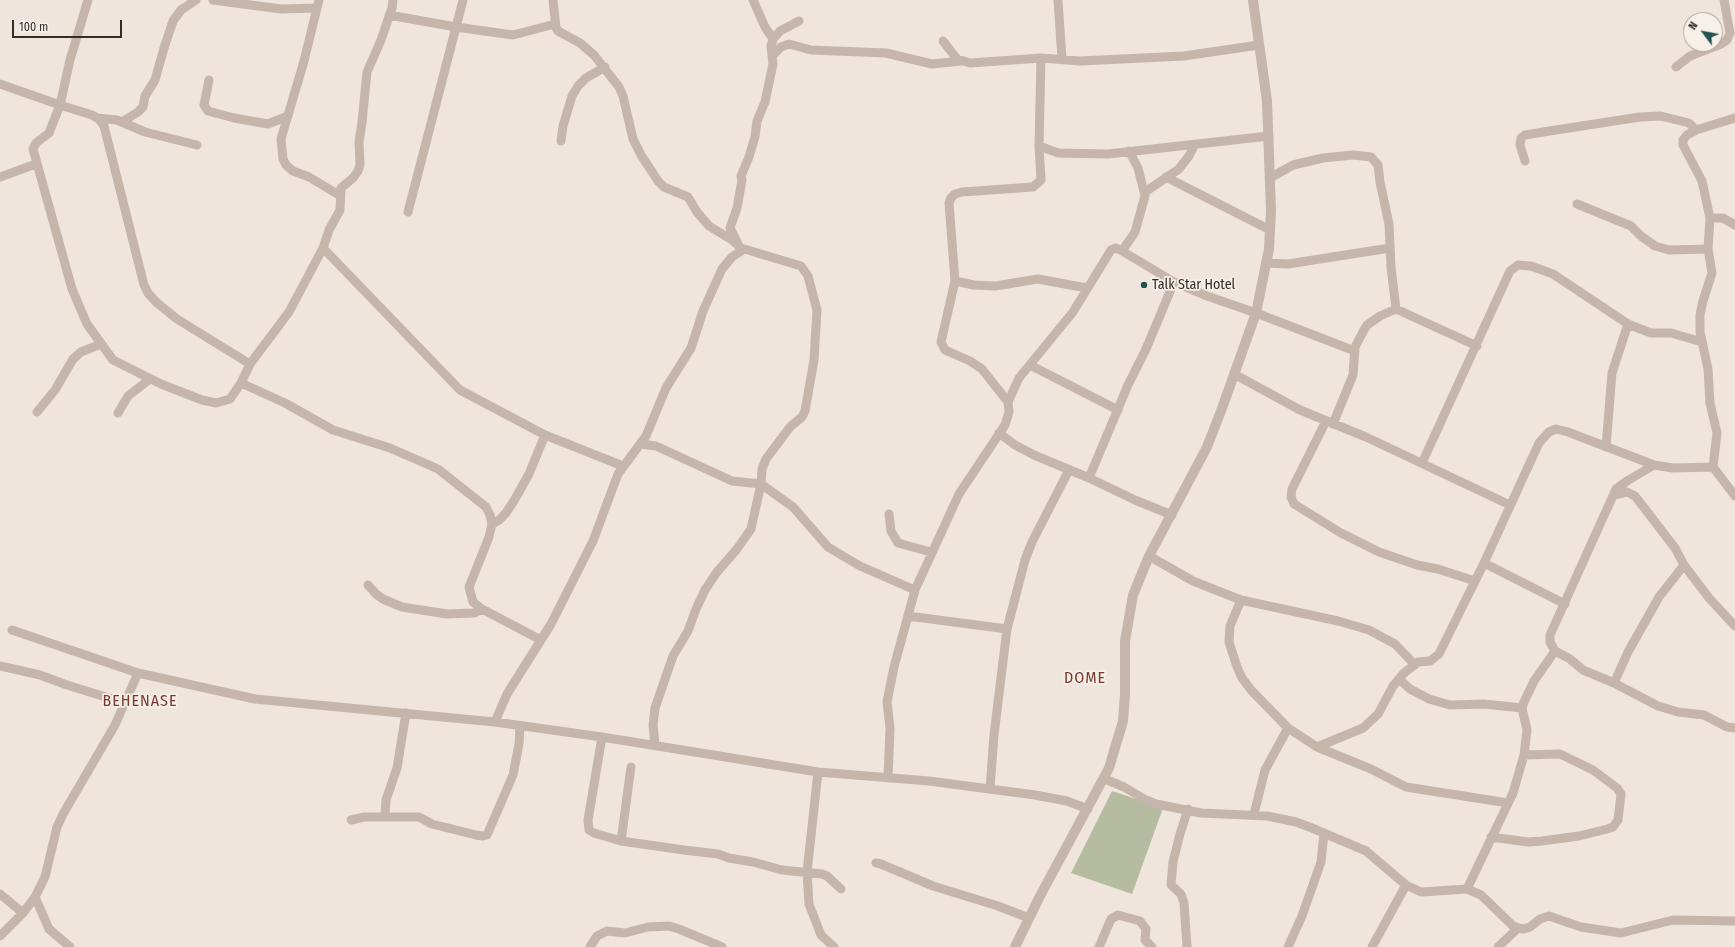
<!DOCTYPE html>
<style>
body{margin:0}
#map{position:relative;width:1735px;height:947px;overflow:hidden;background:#efe5dd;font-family:"Fira Sans Condensed",sans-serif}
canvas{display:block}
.north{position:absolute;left:1683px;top:12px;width:40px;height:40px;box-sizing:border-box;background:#f7f0e9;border:1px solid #a9a29c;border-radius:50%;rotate:302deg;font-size:11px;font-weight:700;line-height:16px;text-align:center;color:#342c29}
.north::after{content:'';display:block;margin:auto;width:14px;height:18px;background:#245151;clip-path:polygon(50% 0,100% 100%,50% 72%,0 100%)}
.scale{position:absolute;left:12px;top:20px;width:110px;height:18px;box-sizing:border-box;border:2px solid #342c29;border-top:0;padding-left:5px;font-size:12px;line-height:14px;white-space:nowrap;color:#342c29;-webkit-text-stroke:3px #f7f0e9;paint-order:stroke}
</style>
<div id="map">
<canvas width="1735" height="947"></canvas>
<div class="north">N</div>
<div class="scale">100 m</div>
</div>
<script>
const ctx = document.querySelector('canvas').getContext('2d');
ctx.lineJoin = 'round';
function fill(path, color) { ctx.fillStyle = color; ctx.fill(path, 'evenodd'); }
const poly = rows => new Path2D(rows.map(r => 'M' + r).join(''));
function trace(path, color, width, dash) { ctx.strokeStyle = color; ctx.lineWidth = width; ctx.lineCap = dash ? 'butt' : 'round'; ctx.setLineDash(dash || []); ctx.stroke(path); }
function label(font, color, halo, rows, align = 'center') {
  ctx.font = font + ' "Fira Sans Condensed",sans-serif'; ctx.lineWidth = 3.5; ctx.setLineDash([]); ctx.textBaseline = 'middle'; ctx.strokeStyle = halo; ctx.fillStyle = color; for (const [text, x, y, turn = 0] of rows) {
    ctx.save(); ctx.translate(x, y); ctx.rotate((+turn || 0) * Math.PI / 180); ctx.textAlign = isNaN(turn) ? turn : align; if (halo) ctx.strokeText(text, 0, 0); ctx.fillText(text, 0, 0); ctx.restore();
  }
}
const green = poly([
 [1112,791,1163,808,1132,894,1071,873]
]);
const minor = poly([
 [88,0,70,60,60,105,92,115,99,119,104,126,144,285,148,293,156,302,177,319,250,364],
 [213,0,281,9,317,8],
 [319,0,304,61,281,139,283,159,286,165,293,171,309,177,339,195],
 [553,0,556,28,558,31,580,43,594,55,619,87,623,96,633,139,641,155,658,181,664,187,688,197,697,212,709,226,732,240,741,248,801,266,808,276,817,310,814,360,805,411,802,417,790,427,766,459,762,469,761,484,751,529,737,549,717,572,705,590,696,609,688,631,673,656,655,708,653,725,655,745],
 [753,0,765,27,773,39],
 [1058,0,1062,59],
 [389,15,456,27,513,35,555,24],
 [943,41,957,59,970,63,1041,58,1080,61,1184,56,1259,45],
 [773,55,781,47,789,44,811,50,886,53,932,64,961,61],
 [1676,67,1690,56,1721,44,1727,40,1730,33,1724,0],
 [209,80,204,105,208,111,234,118,268,124,288,116],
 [0,84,60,105,49,133,36,143,33,149,72,289,87,324,113,360,161,384,202,400,216,403,230,399,241,383,250,364,289,312,323,248,329,230,340,210,341,188,353,178,358,171,360,165,359,142,362,122,367,72,381,40,392,8,393,0],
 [97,118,117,120,145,132,197,145],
 [122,122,138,112,143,107,145,96,155,80,164,48,173,21,181,10,196,0],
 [561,141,563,126,572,96,578,86,586,78,605,67],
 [1039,146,1058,153,1108,154,1269,136],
 [1525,161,1520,145,1521,138,1525,135,1543,132,1640,117,1661,116,1689,123,1696,130],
 [0,177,36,164],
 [1166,177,1270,230],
 [1270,178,1293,165,1323,158,1353,155,1371,157,1378,165,1380,182,1389,224,1391,267,1396,309],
 [1145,192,1179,169,1189,156,1195,144],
 [1577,204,1631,226,1641,236,1655,246,1669,250,1708,249],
 [408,212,463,0],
 [1710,218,1723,218,1735,225],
 [738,244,730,228,737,208,742,180,741,176,749,157,755,137,757,121,765,102,773,64,771,46,773,39,780,31,799,21],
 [323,248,460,390,545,435,623,466],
 [1122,251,1135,232,1145,196,1138,168,1129,151],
 [1266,263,1288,264,1390,248],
 [955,281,974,285,995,286,1038,279,1087,288],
 [1396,309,1477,346],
 [1030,365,1118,410],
 [1234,374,1300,410,1366,437,1510,505],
 [241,383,285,403,333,430,390,448,438,469,486,507,490,515,492,524,489,537,469,587,473,602,482,609,541,640],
 [1008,402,982,369,970,361,945,350,941,342,955,281,949,203,951,198,955,194,962,192,1033,187,1041,180,1039,146,1041,58],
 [37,412,55,390,73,359,81,352,101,344],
 [118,413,128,396,150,379],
 [1326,421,1292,489,1291,497,1294,504,1341,533,1379,552,1417,565,1438,569,1475,581],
 [1333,424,1353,375,1355,347,1364,330,1367,325,1380,316,1396,309],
 [999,433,1015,445,1034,455,1089,478,1135,500,1172,515],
 [641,444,656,446,732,481,761,484,793,507,828,547,838,553,860,566,915,590],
 [1606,447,1612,373,1628,324],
 [1422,463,1510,271,1518,265,1531,266,1553,274,1628,324,1638,328,1651,333,1671,333,1702,342],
 [1654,465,1627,481,1616,489,1550,635,1550,642,1555,651,1570,659,1583,670,1614,683,1658,706,1678,712,1704,715,1727,727,1735,728],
 [1713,467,1717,433,1710,403,1708,369,1700,332,1700,315,1703,301,1712,273,1708,249,1710,218,1702,181,1683,145,1683,140,1687,135,1696,130,1735,118],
 [1089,478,1128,385,1146,349,1174,282],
 [1614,495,1627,492,1635,496,1675,548,1684,565,1709,598,1735,626],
 [889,514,891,531,898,543,931,552],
 [492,524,499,520,506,513,515,499,529,474,545,435],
 [1149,556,1193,581,1241,600,1338,621,1369,630,1395,644,1415,665],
 [1484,563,1565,604],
 [368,585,376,594,383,599,402,607,447,614,474,613,482,609],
 [1241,600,1230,626,1229,642,1237,667,1242,678,1251,690,1288,728,1317,747,1371,769,1406,787,1508,803],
 [908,616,1007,629],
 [12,630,138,673,255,699,495,722,602,737,818,772,929,781,1035,795,1067,801,1088,809],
 [0,666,40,675,67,685,125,703],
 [1399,679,1410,689,1429,699,1450,705,1484,704,1522,708],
 [1614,683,1628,652,1659,597,1684,565],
 [495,722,507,694,551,624,593,541,618,474,646,436,666,388,691,348,703,311,722,269,732,257,744,249],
 [602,737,588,820,589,830,594,833,621,841,684,850,718,854,729,858,753,862,782,870,822,874,827,876,841,889],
 [1317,747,1363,728,1378,714,1393,686,1404,673,1418,662,1430,661,1439,654,1484,563,1539,443,1549,432,1556,429,1568,432,1654,465,1673,468,1713,467,1735,496],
 [818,772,807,872,809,904,821,935,834,947],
 [888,778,890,728,887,702,894,667,915,590,959,494,1005,425,1009,412,1008,402,1019,378,1073,312,1111,250,1116,248,1122,251,1174,282,1207,296,1256,313,1355,351],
 [1105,779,1124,787,1146,800,1156,804,1201,813,1267,816,1296,822,1312,828,1366,851,1406,885,1421,892,1467,889,1481,895,1512,925,1518,928,1524,929,1530,927,1540,919,1549,916,1581,927,1621,933,1673,920,1735,921],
 [990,789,994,735,1007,629,1025,560,1032,542,1069,470],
 [1254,814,1265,770,1288,728],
 [385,817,386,800,397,768,406,713],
 [351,820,364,817,419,817,432,824,476,835,483,836,487,835,513,775,519,744,520,727],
 [1491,837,1528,842,1542,841,1579,836,1607,829,1613,827,1618,820,1621,794,1617,788,1593,770,1560,754,1524,755],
 [621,841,631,767],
 [876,863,881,864,933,886,998,906,1029,918],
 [1467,889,1513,793,1524,755,1527,730,1522,708,1524,702,1534,681,1555,651],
 [0,894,23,913],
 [35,897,49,929,70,947],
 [0,936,23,913,35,897,45,877,57,827,63,814,115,725,138,673],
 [590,947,597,936,607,931,625,933,648,927,669,926,679,929,722,947],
 [1099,947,1111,919,1118,915,1140,921,1146,929,1145,940,1152,947],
 [1187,947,1184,903,1181,894,1171,885,1173,862,1180,834,1188,809],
 [1288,947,1302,916,1321,862,1324,833],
 [1372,947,1406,885],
 [1498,947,1518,928]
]);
const tertiary = poly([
 [1015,947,1040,896,1109,768,1123,721,1125,694,1125,641,1133,595,1149,556,1207,447,1221,411,1256,313,1269,249,1271,211,1267,101,1253,0]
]);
const markers = [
 [1144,285,4,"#245151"]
];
const poiNames = [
 ["Talk Star Hotel",1152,285]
];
const quarterNames = [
 ["DOME",1085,679],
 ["BEHENASE",140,702]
];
fill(green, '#b5bc9f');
trace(minor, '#c6b5ab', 9);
trace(tertiary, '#c6b5ab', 10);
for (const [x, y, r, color] of markers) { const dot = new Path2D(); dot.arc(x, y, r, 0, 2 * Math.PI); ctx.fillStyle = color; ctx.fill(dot); trace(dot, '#f7f0e9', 1.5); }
label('14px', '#342c29', '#f7f0e9', poiNames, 'left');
ctx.letterSpacing = '1px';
label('16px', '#7a392c', '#f7f0e9', quarterNames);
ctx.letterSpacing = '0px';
</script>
